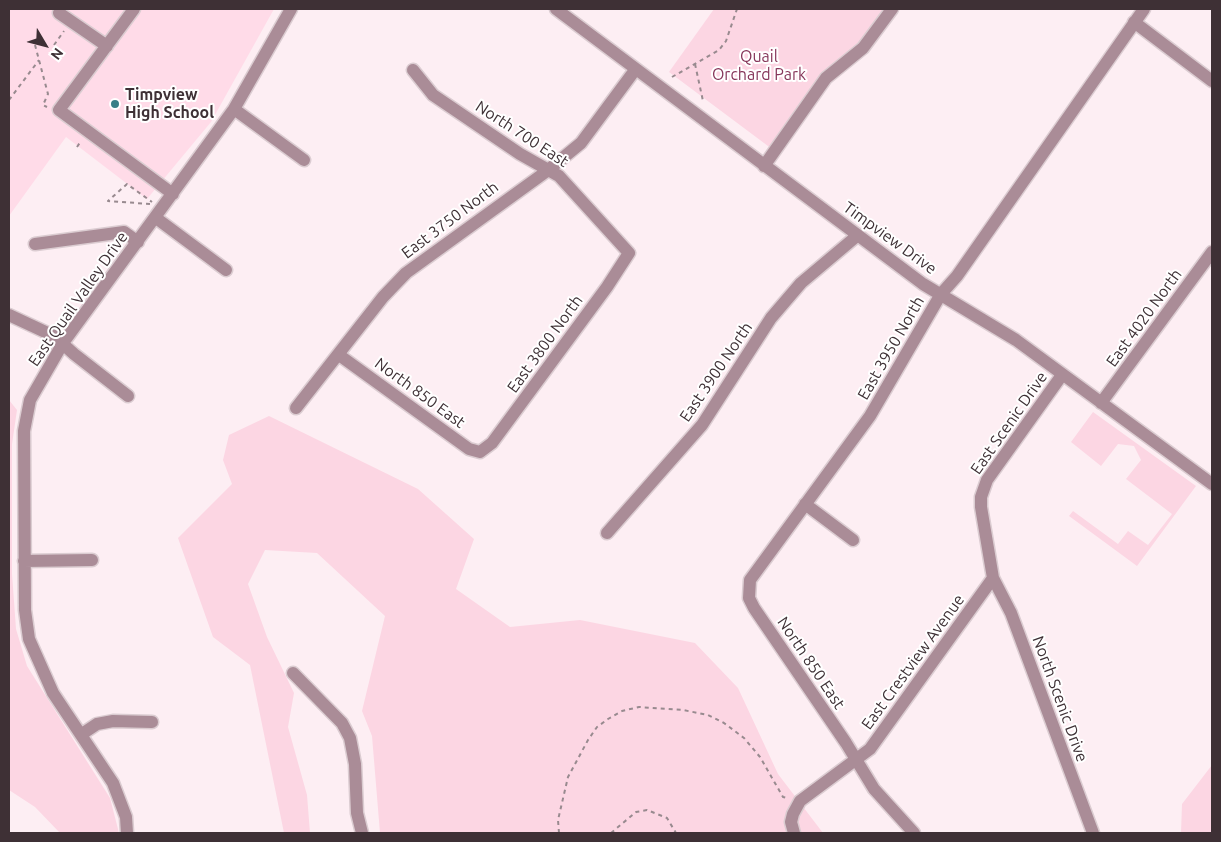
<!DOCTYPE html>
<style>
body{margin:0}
#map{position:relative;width:1221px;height:842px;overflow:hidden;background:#fdeef3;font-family:Ubuntu,sans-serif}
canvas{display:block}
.frame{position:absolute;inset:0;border:10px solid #3e3035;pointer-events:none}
.north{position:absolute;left:20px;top:20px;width:50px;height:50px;-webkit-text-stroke:4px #fff;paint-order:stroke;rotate:127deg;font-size:14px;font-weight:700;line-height:20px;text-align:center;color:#3e3035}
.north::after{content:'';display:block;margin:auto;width:18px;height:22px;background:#3e3035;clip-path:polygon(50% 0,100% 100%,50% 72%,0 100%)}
</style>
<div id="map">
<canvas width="1221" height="842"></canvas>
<div class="frame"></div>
<div class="north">N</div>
</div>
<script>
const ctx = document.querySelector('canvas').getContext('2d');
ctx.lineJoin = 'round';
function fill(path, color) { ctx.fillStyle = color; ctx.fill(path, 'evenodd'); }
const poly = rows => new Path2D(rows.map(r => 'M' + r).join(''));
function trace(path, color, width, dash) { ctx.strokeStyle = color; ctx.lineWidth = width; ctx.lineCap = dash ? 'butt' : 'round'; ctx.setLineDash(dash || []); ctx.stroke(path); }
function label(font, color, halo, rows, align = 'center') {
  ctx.font = font + ' Ubuntu,sans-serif'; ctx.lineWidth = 4; ctx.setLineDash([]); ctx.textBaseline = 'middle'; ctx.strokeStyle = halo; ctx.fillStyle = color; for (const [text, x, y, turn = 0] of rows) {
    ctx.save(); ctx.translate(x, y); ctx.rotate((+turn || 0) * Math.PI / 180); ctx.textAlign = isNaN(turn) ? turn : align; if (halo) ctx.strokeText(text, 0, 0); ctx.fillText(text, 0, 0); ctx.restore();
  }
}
const built = poly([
 [9,9,274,9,211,122,147,199,66,137,9,216]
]);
const green = poly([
 [714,9,889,9,772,149,669,72],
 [9,400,17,410,12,444,12,574,16,629,27,666,110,798,119,833,60,833,35,807,9,790],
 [1093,412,1196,486,1137,566,1069,516,1073,511,1118,544,1128,531,1148,545,1172,514,1126,479,1141,460,1134,446,1118,444,1101,466,1071,442],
 [269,416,418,489,474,539,456,589,510,627,580,620,695,643,738,688,778,774,823,833,380,833,372,736,362,711,385,616,317,553,265,550,248,584,267,637,294,693,288,727,307,795,310,833,284,833,250,665,213,637,178,538,232,484,223,460,229,435],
 [1212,765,1212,833,1181,833,1182,804]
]);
const path = poly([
 [35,45,48,94,43,105,47,107],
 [54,45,64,31],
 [695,64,703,101],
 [672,77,719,50,726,41,737,9],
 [9,100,39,60],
 [77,147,81,141],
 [150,204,108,201,127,184,152,202],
 [559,833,558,820,568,777,588,740,597,727,608,719,622,711,639,707,683,710,708,715,724,723,744,738,760,757,783,797,787,798],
 [611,833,636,812,647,810,667,818,676,833]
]);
const minor = poly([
 [134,9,59,110,173,194],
 [556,9,923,284,1016,340,1212,484],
 [59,13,107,46],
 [1134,22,1212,81],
 [234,109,304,160],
 [764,166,826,78,863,48,892,9],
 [156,218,226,270],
 [35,244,124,232,138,242],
 [9,315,54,336,74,354,128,396],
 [339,355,469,449,480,452,492,443,607,287,629,253,559,176,520,154,433,95,413,70],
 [1062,375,987,480,981,497,981,507,993,578,1011,613,1093,833],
 [1101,403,1212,252],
 [296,408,383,297,406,273,547,171,581,143,635,70],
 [805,504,853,540],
 [607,533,702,425,771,318,801,283,858,235],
 [24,561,92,560],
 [293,673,342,723,350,738,355,764,357,813,362,833],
 [82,734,97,724,113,721,152,722],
 [127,833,126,817,113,783,53,693,29,639,25,610,24,431,30,400,63,343,234,109,291,9],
 [794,833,791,822,793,814,800,801,870,749,993,578],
 [914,833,874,789,846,743,754,608,749,598,750,580,870,416,941,294,957,276,1144,9]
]);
const markers = [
 [115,104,5,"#377f87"]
];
const parkNames = [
 ["Quail",759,57],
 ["Orchard Park",759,75]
];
const poiNames = [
 ["Timpview",125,95],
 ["High School",125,113]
];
const streetNames = [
 ["North 700 East",522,134,33],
 ["East 3750 North",450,220,-37],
 ["Timpview Drive",890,238,36],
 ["East Quail Valley Drive",78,299,-55],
 ["East 4020 North",1144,318,-54],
 ["East 3800 North",545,344,-54],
 ["East 3950 North",891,348,-60],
 ["East 3900 North",716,372,-56],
 ["North 850 East",420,393,36],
 ["East Scenic Drive",1009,423,-55],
 ["East Crestview Avenue",913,662,-54],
 ["North 850 East",811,663,56],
 ["North Scenic Drive",1060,699,70]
];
fill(built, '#ffdbe8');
fill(green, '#fcd6e3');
trace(minor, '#dbccd1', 15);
trace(path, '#988a8f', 2, [4, 4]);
trace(minor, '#aa8c97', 12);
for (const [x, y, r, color] of markers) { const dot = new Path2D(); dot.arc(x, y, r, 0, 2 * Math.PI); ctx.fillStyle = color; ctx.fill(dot); trace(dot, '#fff', 2); }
label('16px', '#86365a', '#fff', parkNames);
label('bold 16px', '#3e3035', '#fff', poiNames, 'left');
label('16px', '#3e3035', '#fff', streetNames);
</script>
